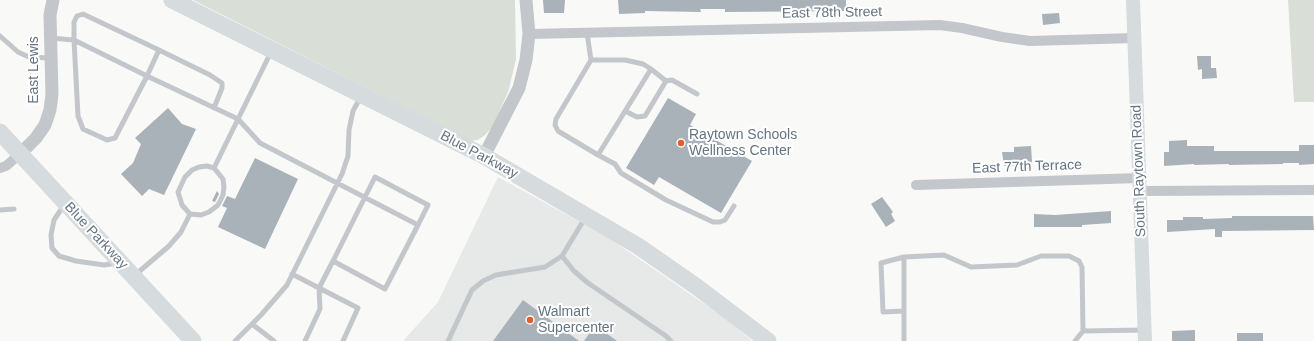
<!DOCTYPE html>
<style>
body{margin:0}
canvas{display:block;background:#f9f9f7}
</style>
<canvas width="1314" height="341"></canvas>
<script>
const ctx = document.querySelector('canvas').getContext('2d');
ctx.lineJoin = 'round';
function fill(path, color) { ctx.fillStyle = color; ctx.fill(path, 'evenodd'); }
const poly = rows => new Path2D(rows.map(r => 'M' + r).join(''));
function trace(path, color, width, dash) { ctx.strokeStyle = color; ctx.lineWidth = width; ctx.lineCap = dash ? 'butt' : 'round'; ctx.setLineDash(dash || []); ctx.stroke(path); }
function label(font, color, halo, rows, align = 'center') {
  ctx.font = font + ' Arial,sans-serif'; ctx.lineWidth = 4; ctx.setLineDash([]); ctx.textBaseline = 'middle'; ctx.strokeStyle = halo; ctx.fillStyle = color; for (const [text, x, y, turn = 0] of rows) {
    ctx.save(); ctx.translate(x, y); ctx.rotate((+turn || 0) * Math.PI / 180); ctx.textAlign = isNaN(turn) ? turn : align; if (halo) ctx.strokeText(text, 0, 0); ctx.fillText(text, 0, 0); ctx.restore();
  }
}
const built = poly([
 [498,177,609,238,729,321,752,341,403,341,438,302]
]);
const green = poly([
 [193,0,515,0,516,59,509,89,494,125,485,135,478,140,471,141],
 [1288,0,1314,0,1314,102,1294,102]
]);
const building = poly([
 [543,0,565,0,564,13,544,13],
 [618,0,846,0,846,11,725,12,725,9,700,9,701,12,645,11,645,13,619,14],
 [1059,13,1060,23,1043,25,1042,14],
 [1197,56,1211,56,1211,68,1216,68,1217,78,1202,79,1202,69,1198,70],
 [668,98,696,114,690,125,752,161,721,213,659,177,654,185,626,168],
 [168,108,182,124,196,129,164,195,149,189,142,196,121,174,133,163,141,144,135,138],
 [1187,140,1187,146,1214,146,1214,151,1299,151,1299,145,1314,145,1314,164,1299,165,1299,163,1283,163,1283,164,1229,165,1229,164,1194,165,1194,164,1164,166,1164,152,1169,152,1169,141],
 [1031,146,1032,162,1022,163,1022,165,1004,166,1002,152,1014,152,1014,147],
 [255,158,298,179,265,249,218,227,227,208,222,206,227,196,235,199],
 [217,191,219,194,215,202,212,201],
 [882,197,893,212,891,214,895,221,886,227,871,204],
 [1111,211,1111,223,1082,225,1082,227,1034,227,1034,214,1055,215],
 [1232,216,1313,216,1314,230,1222,231,1222,237,1215,237,1215,229,1167,232,1167,220,1183,220,1183,217,1203,217,1203,219,1232,218],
 [523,300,579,341,493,341],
 [595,325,617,341,584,341],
 [1195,330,1195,341,1172,341,1172,331],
 [1237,333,1263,333,1263,341,1237,341]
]);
const service = poly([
 [587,33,591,60,625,60,643,64,651,69,598,155,558,131,555,125,556,119,591,60],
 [0,36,18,52,29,57,50,58],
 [50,38,74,40,78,116,83,129,107,140,115,138,147,76,238,119,260,143,418,225,385,289,333,261,319,288,292,274],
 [159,50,147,76,74,40,74,22,77,16,83,14,159,50,210,75,222,83,222,88,214,108],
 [666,81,672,80,697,94],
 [625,111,637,117,645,116,666,81,651,69],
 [598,155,615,164,621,173,666,200,713,222,720,222,725,220,734,206],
 [207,166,214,168,223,179,224,187,223,195,218,205,209,212,201,215,190,214,182,205,178,192,185,177,192,170,199,167,207,166],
 [214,168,271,52],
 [64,205,54,220,51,235,52,248,59,256,76,261,104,265,117,263],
 [0,210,14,209],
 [585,218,562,256,574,271,588,283,666,336,671,341],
 [904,257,904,341],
 [333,261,375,177,428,205,418,225],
 [135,275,169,246,181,232,190,214],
 [904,311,883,312,881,263,904,257,944,255,971,267,1017,265,1041,256,1069,256,1079,261,1082,267,1083,331],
 [252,324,274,341],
 [235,341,261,315,287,285,342,174,348,156,349,130,353,111,360,98],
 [305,341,320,309,319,288,358,308,343,341],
 [448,341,472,290,483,281,496,275,545,267,562,256],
 [1075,341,1083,331,1144,330]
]);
const minor = poly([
 [529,34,940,25,962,28,1002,37,1030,41,1135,38],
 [0,168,6,166,20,154],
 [916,185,1140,178],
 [1140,191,1314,190]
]);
const tertiary = poly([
 [20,154,36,138,45,125,50,110,52,94,50,15,53,0],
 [484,156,519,88,526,60,529,34,526,0]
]);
const secondary = poly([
 [1133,0,1145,341]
]);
const trunk = poly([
 [172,0,484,156,638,246,697,287,768,341],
 [0,132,193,341]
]);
const markers = [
 [681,143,4,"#e15e30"],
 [530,320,4,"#e15e30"]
];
const streetNames = [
 ["East 78th Street",832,13,-1],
 ["East Lewis",34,70,-90],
 ["Blue Parkway",479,155,28],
 ["East 77th Terrace",1027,167,-2],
 ["South Raytown Road",1139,171,-92],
 ["Blue Parkway",96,236,47]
];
const poiNames = [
 ["Raytown Schools",689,135],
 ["Wellness Center",689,151],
 ["Walmart",538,312],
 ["Supercenter",538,328]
];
fill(built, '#e7e8e8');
fill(green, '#d9ded6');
fill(building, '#a9b2b8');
trace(service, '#c3c7cb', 5);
trace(minor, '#c3c7cb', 10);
trace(tertiary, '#c3c7cb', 13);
trace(secondary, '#d6dbde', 14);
trace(trunk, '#d6dbde', 17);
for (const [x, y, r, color] of markers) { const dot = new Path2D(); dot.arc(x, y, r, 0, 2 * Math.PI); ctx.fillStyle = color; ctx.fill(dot); trace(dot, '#fff', 1.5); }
label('14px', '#657482', '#fff', streetNames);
label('14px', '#657482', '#fff', poiNames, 'left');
</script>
